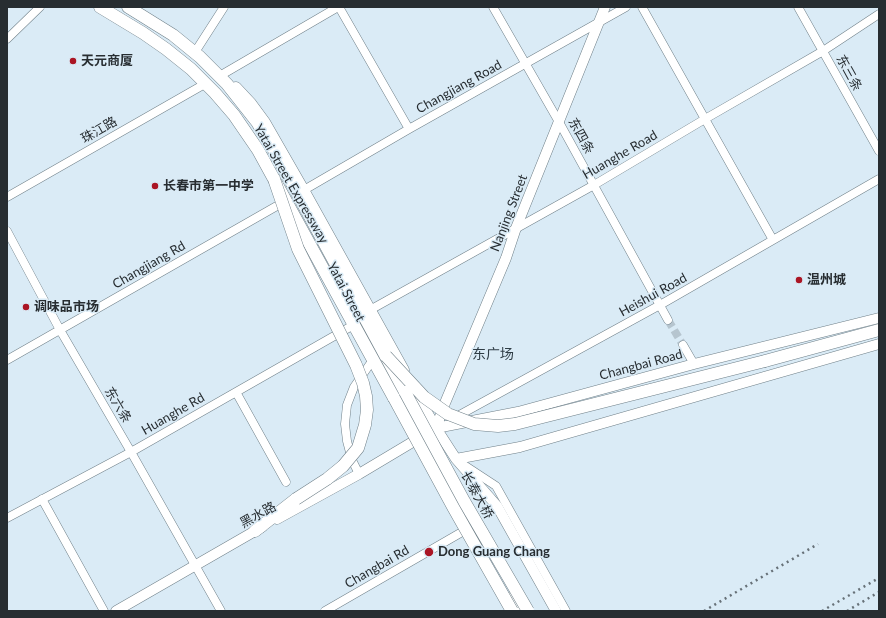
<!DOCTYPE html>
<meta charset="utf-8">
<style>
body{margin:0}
#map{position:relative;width:886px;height:618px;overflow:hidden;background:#daebf6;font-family:Lato,sans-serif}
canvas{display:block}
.frame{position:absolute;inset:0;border:8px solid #272d31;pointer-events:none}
</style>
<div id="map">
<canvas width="886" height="618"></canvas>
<div class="frame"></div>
</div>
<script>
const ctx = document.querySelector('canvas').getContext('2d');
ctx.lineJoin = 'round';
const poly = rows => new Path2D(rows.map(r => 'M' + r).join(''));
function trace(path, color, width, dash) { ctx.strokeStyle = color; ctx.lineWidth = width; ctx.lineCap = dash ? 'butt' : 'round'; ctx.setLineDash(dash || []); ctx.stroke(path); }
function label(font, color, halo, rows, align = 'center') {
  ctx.font = font + ' Lato,"Noto Sans SC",sans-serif'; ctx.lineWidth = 3; ctx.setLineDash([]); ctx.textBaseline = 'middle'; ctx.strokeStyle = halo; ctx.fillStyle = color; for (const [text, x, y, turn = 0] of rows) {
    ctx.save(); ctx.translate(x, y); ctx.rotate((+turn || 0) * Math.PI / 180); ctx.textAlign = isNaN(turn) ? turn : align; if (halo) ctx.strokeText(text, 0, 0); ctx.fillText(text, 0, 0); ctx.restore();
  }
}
const minorTunnel = poly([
 [668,320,683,345]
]);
const minor = poly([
 [339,7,409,129],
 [493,7,559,122,668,320],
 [642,7,773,240],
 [798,7,879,151],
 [7,39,40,7],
 [197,49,224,7],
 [223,74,338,7],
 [304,190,409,129,626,7],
 [7,197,203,85],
 [7,231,60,330,131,452,221,611],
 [370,310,594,185,705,119,823,51,879,14],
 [683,345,694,364],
 [7,360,282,203],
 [236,392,286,482],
 [454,418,660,305,879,179],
 [464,465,496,486,566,611],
 [359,474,352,460,347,441,345,424,347,405,354,387,370,364],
 [42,499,104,611],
 [7,518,131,452,350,327],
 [325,611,462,532]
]);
const major = poly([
 [236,87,251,103,265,122,304,190,404,370],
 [415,391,436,428,456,459,497,506,556,611],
 [436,428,445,403,506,258,516,228,605,7],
 [456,459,520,447,879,344],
 [277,519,359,474,436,428,518,412,694,364,879,318],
 [511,597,519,611],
 [116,611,262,527]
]);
const highway = poly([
 [100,7,143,33,166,49,191,69,215,93,234,115,258,150,394,398],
 [128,7,173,35,200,57,227,84,257,122,270,143,405,392],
 [765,361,879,330],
 [255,531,296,499]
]);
const rail = poly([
 [704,611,818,544],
 [822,611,879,578],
 [847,611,879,592]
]);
const highwayBridge = poly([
 [274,179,298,249,356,365,363,383,366,396,367,410,365,425,358,448,343,466,327,479,296,499],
 [386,356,424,397,448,414,474,424,498,426,515,424,765,361],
 [405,392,464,501,528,611],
 [394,398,453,507,512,611]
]);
const markers = [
 [73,61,4,"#aa1524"],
 [155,186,4,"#aa1524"],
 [799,280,4,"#aa1524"],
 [26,307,4,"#aa1524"],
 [429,552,5,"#aa1524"]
];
const poiNames = [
 ["天元商厦",81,61],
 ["长春市第一中学",163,186],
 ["温州城",807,280],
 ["调味品市场",34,307],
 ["Dong Guang Chang",438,552]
];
const streetNames = [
 ["东三条",849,73,61],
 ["Changjiang Road",459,87,-29],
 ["珠江路",99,130,-30],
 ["东四条",581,136,61],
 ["Huanghe Road",620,155,-30],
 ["Yatai Street Expressway",291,184,60],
 ["Nanjing Street",509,213,-69],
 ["Changjiang Rd",149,265,-30],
 ["Yatai Street",346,292,62],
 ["Heishui Road",653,295,-29],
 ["Changbai Road",641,365,-15],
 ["东六条",118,405,59],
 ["Huanghe Rd",173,414,-30],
 ["长泰大桥",477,495,61],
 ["黑水路",258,515,-29],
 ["Changbai Rd",377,567,-30]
];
const neighbourhoodNames = [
 ["东广场",493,354]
];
trace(minorTunnel, '#b6c5cf', 8, [8, 4]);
trace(minor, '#708089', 9);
trace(major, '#708089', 11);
trace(highway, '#708089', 13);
trace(minor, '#fff', 8);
trace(major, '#fff', 10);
trace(highway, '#fff', 12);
trace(rail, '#677178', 2.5, [2, 4]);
trace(highwayBridge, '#708089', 13, []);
trace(highwayBridge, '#fff', 12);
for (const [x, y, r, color] of markers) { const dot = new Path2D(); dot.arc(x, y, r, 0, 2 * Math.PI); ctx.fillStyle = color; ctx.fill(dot); trace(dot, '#daebf6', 1.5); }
label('bold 13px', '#272d31', '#daebf6', poiNames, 'left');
label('13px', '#272d31', '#daebf6', streetNames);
label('14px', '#2f3d46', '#daebf6', neighbourhoodNames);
</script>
